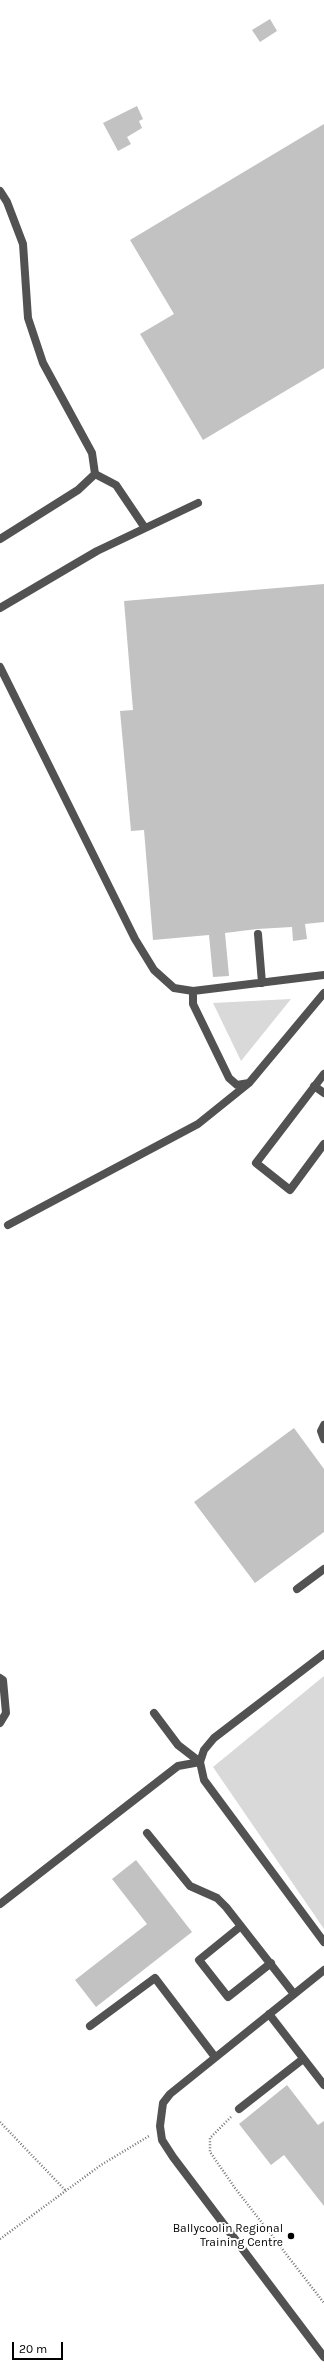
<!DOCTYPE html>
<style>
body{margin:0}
#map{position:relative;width:324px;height:2372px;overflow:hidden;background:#fff;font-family:Karla,sans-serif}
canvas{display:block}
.scale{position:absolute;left:12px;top:2342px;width:51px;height:18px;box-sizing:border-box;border:2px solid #000;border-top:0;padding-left:5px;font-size:12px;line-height:14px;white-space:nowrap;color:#000;-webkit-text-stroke:3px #fff;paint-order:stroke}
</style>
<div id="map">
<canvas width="324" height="2372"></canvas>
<div class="scale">20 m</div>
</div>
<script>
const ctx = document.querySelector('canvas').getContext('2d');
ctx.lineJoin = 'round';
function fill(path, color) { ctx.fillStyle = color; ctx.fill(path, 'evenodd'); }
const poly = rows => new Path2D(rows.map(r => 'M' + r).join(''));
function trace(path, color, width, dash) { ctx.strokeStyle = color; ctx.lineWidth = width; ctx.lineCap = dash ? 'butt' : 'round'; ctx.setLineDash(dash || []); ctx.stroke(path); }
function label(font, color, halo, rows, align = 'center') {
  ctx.font = font + ' Karla,sans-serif'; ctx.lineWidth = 4; ctx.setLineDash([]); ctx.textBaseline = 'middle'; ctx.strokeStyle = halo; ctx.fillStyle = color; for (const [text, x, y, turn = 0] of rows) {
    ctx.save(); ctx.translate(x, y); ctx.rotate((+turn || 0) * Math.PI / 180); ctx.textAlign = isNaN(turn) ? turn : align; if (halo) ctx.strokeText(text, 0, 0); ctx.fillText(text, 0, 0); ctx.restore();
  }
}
const green = poly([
 [291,999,241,1061,213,1003],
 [324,1676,324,1929,213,1767]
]);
const building = poly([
 [270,19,277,31,260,42,252,30],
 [137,106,143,119,139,121,142,128,127,137,131,144,118,151,103,123],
 [324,124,324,368,203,440,140,334,174,314,130,240],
 [324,584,324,922,305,924,307,939,293,941,292,927,257,929,225,933,229,976,213,977,209,935,153,940,144,830,131,831,120,711,133,710,124,601],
 [294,1428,324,1469,324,1532,255,1583,194,1502],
 [136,1860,192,1932,96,2007,75,1980,147,1924,112,1879],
 [287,2085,318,2125,324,2121,324,2206,284,2155,271,2165,239,2124]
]);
const path = poly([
 [231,2117,210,2138,210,2152,235,2188,324,2303],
 [0,2122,66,2191],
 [0,2239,101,2165,149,2136]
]);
const lane = poly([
 [95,474,116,485,145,528],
 [0,608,97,551,198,503],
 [0,667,135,939,154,970,174,988,193,991,324,975],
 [258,934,262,983],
 [193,991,193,1004,229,1078,237,1085,249,1083,324,993],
 [324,1074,256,1163,290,1190,324,1144],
 [314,1086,324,1093],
 [8,1225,198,1124,249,1083],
 [324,1425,321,1431,324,1439],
 [297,1589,324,1569],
 [0,1678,3,1680,6,1713,0,1723],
 [147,1833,190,1886,217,1898,226,1907,294,1994],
 [0,1904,178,1766,200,1762],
 [241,1926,199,1960,228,1997,271,1963],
 [324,1970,170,2094,163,2103,160,2126,162,2140,173,2157,324,2357],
 [269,2014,324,2085],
 [90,2026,155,1978,215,2057],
 [239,2109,303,2059]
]);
const street = poly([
 [0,191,7,202,23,244,28,318,43,363,92,453,95,474,78,490,0,539],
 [154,1713,178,1745,200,1762,204,1780,324,1942],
 [200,1762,204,1750,214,1738,324,1654]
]);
const markers = [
 [291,2236,4,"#000"]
];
const poiNames = [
 ["Ballycoolin Regional",283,2229],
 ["Training Centre",283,2243]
];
fill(green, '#d9d9d9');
fill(building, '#c2c2c2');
trace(path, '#747474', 2.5, [1, 2]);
trace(lane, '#525252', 8);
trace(street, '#525252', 8);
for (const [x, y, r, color] of markers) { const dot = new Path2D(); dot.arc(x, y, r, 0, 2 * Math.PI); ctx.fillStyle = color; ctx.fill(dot); trace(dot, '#fff', 1.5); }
label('12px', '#000', '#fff', poiNames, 'right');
</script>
